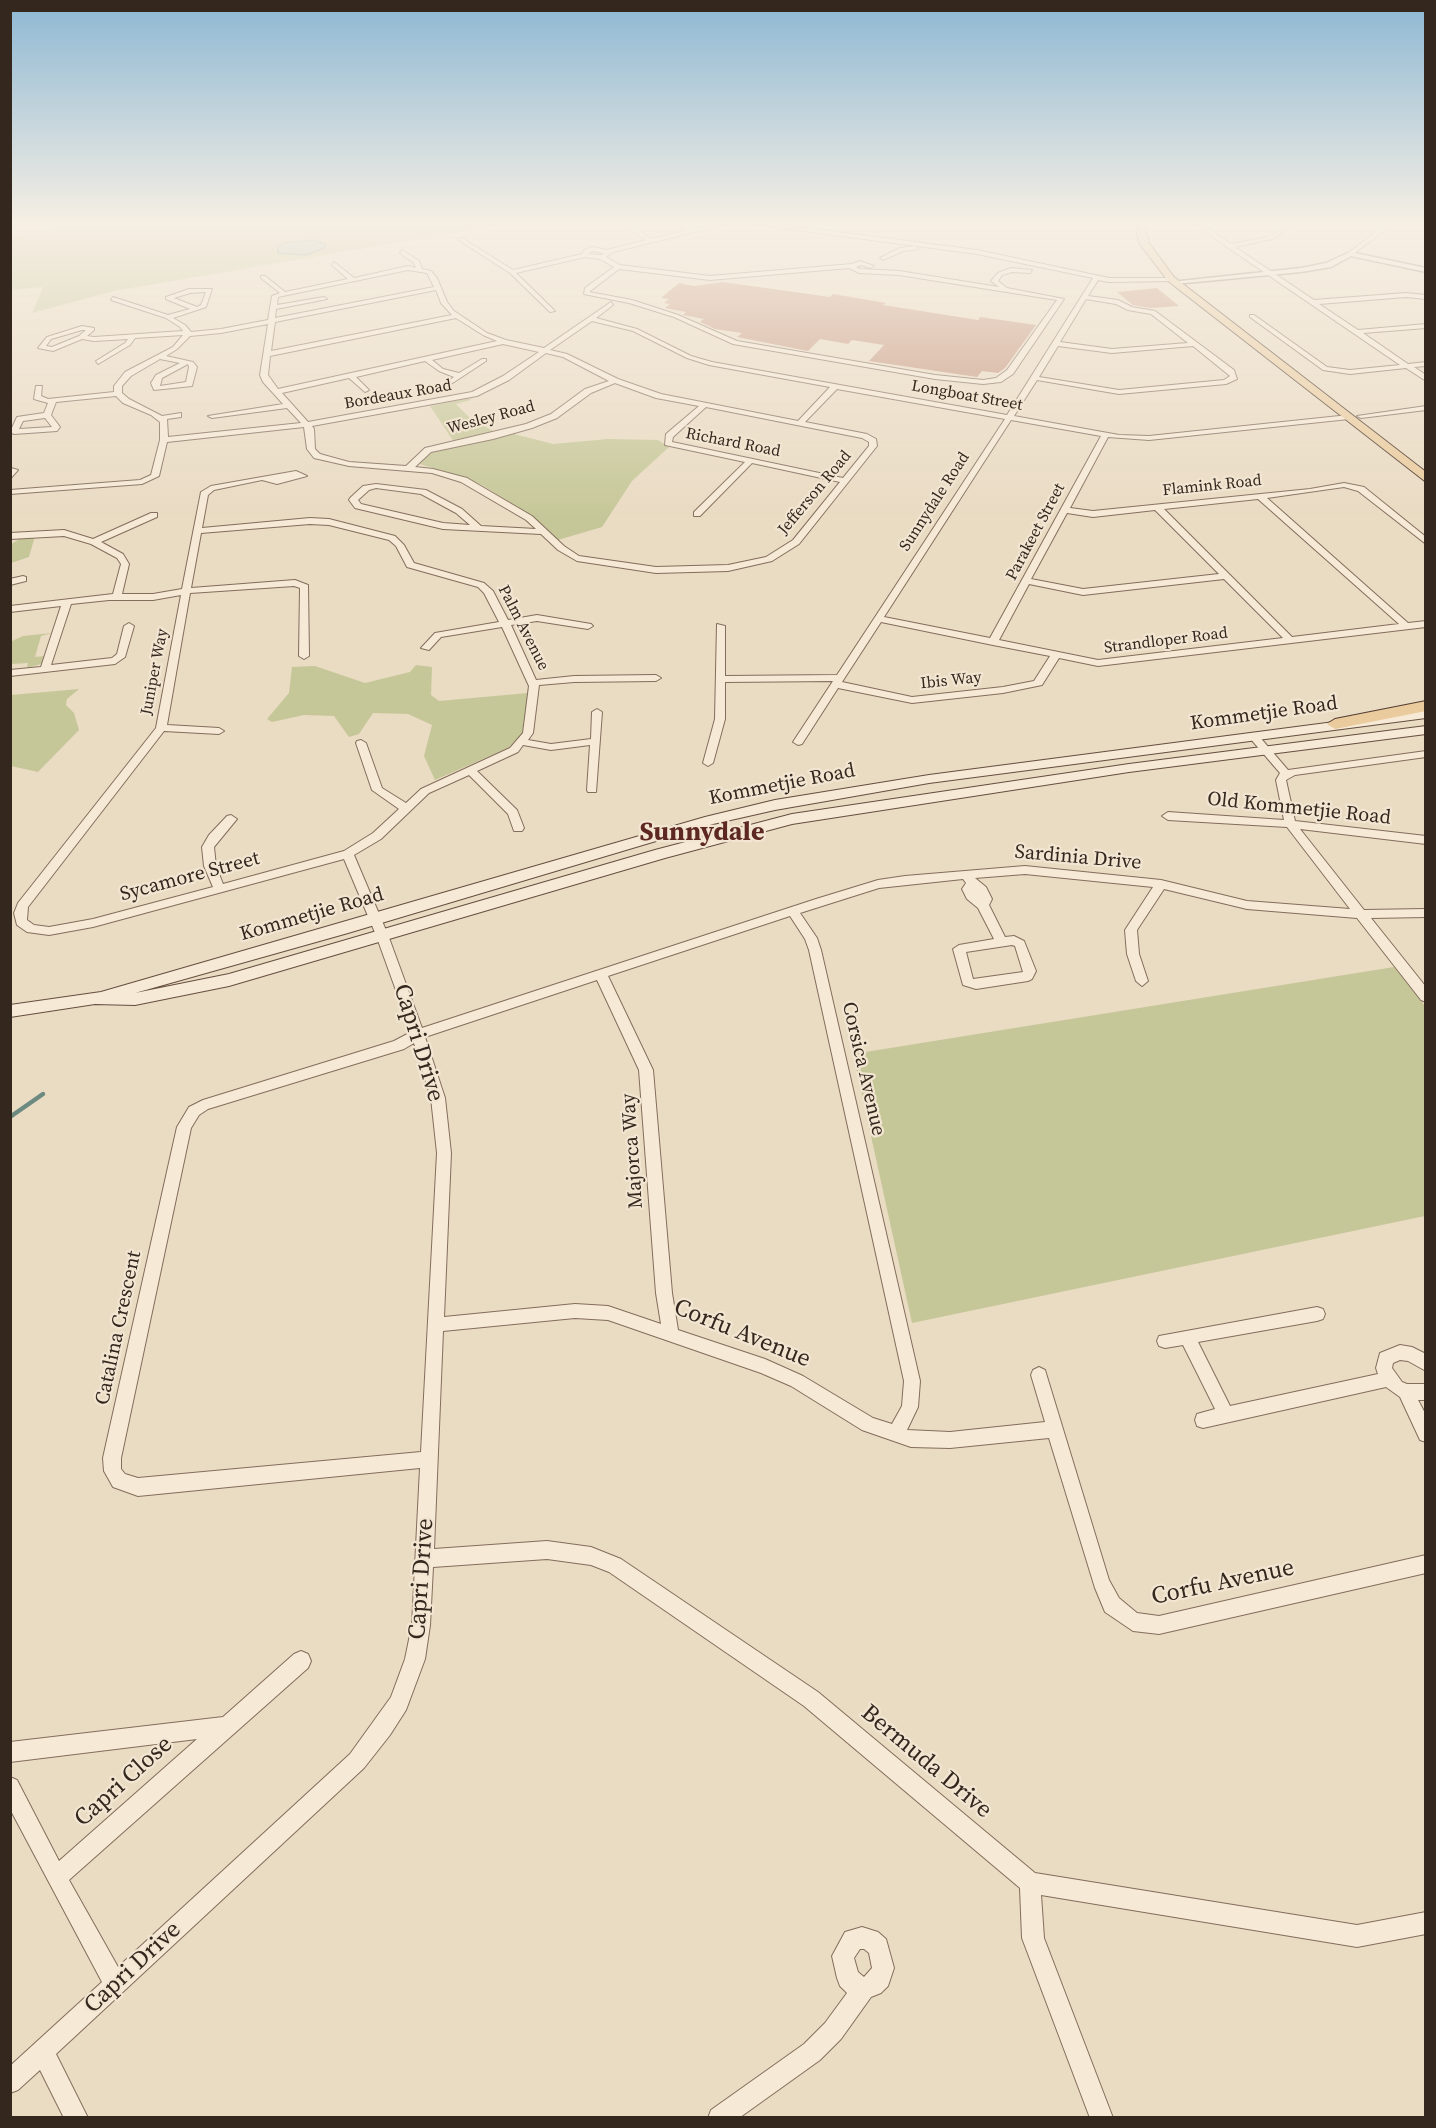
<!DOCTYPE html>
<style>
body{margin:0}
#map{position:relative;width:1436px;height:2128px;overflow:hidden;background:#eadbc3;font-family:"Source Serif 4",serif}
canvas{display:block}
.frame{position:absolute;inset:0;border:12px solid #34271e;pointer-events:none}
</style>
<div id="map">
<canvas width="1436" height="2128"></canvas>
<div class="frame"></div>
</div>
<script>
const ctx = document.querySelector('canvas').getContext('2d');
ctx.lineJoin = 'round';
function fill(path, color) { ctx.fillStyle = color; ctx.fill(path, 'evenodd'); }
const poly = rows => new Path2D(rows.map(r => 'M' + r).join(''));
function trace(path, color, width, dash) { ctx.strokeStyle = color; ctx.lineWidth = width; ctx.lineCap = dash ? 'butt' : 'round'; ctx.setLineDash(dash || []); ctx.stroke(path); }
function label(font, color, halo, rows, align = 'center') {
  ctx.font = font + ' "Source Serif 4",serif'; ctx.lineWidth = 4.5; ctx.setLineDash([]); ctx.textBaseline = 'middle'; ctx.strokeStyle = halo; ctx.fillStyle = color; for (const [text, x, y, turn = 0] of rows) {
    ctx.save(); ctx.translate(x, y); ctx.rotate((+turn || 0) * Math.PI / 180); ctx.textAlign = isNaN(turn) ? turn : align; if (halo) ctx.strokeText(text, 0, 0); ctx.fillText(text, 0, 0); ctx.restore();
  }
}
const green = poly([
 [85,221,525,221,114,291,32,313,43,287,11,290,10,237],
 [469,398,471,400,456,404,471,419,495,432,454,442,430,406],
 [510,433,553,444,608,439,658,440,669,447,632,481,602,527,558,540,532,516,480,484,417,463,426,453],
 [35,536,29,557,11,563,10,545,21,538],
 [52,633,41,636,35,657,45,656,41,664,27,668,28,663,11,664,10,642,23,636],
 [416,665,432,667,431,695,439,701,528,693,522,734,508,748,435,780,424,756,432,725,408,714,373,713,359,734,349,737,334,716,304,715,272,722,267,719,289,693,292,667,315,666,365,683,410,672],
 [79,689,67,699,66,705,74,713,79,730,38,772,11,766,11,695],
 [1394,967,1425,1006,1425,1216,912,1323,853,1054]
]);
const water = poly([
 [314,240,325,244,325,248,306,255,278,253,278,247,283,243,314,240]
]);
const stream = poly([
 [10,1117,43,1094]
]);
const building = poly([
 [723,282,830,297,833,294,886,303,883,305,978,320,980,317,1036,325,1005,368,998,373,982,371,977,377,869,361,884,345,852,340,848,344,820,339,808,351,737,337,742,333,715,329,700,322,704,319,683,315,686,312,665,308,670,304,664,303,669,299,661,298,679,283,694,286],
 [1157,288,1179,306,1151,308,1133,305,1117,292]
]);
const minor = poly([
 [10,221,18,221,10,224,10,221],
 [616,221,623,221,652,239,687,230,669,221,677,221,693,229,726,221,753,221,977,250,1109,278,1173,278,1171,281,1109,282,1098,280,1088,296,1118,300,1132,307,1155,311,1234,370,1237,379,1226,384,1119,394,1037,380,1014,416,1119,435,1149,436,1349,415,1353,417,1349,419,1149,440,1108,437,1070,508,1093,511,1310,489,1344,483,1364,487,1426,537,1426,544,1358,491,1344,487,1267,498,1408,623,1426,621,1426,627,1098,666,1059,658,1042,685,1003,693,912,703,838,688,802,744,798,745,793,742,833,681,725,682,725,719,713,763,708,766,703,763,715,719,717,624,725,626,725,676,837,675,1005,419,837,389,805,422,867,434,876,439,877,446,799,544,772,561,728,571,656,573,577,561,558,550,541,534,443,529,355,508,349,500,350,498,363,486,376,484,426,490,462,509,481,526,536,529,526,520,461,482,432,473,349,466,314,458,307,449,304,427,167,442,159,476,142,484,10,494,10,490,140,480,151,475,160,440,160,422,151,415,123,403,116,396,56,402,51,415,60,427,57,431,14,434,10,432,17,417,44,413,48,403,34,399,36,386,42,386,41,396,48,399,114,392,114,386,125,372,173,347,183,335,135,338,130,345,98,364,96,361,125,343,128,339,94,341,82,339,53,351,38,348,47,337,82,326,94,328,94,330,87,336,94,337,183,331,180,327,166,318,111,300,113,297,168,315,190,309,166,299,166,297,189,289,212,289,206,307,173,318,185,325,191,332,221,329,268,320,272,296,280,293,261,278,261,276,265,276,285,292,348,279,332,265,334,262,354,278,408,266,416,268,414,263,400,253,402,250,419,261,422,269,431,271,437,278,447,302,454,311,487,333,506,340,544,348,611,302,613,305,596,318,637,329,691,356,712,362,1007,415,1093,278,977,254,736,222,613,252,606,257,620,265,710,276,852,264,860,261,874,266,871,268,861,265,856,267,860,269,899,271,999,287,991,281,998,273,1011,268,1032,270,1030,273,1012,272,1002,275,998,281,1007,288,1064,299,1013,374,1001,382,983,384,935,379,733,344,674,317,629,303,584,294,585,288,614,267,600,259,585,257,516,273,555,311,550,312,510,273,457,239,462,238,513,270,582,254,584,250,592,247,607,250,646,240,616,221],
 [592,251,604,253,601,255,588,254,592,251],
 [849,268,859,273,899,275,1057,300,1007,370,996,378,983,380,935,375,737,341,678,315,632,300,589,292,619,269,710,280,849,268],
 [408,270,427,273,434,287,275,318,276,309,327,299,324,297,277,305,278,297,408,270],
 [436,290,441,303,452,315,271,351,275,322,436,290],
 [206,292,201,305,197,307,174,298,190,293,206,292],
 [1086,299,1116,304,1128,310,1151,314,1188,343,1112,349,1060,342,1086,299],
 [456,318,483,335,497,341,278,389,268,375,270,356,456,318],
 [592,321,633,331,687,358,709,365,830,387,798,421,661,394,618,379,567,354,550,350,592,321],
 [268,324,260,375,263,382,283,404,208,416,212,418,287,408,301,423,168,437,167,419,181,417,181,413,162,416,129,399,122,393,122,386,131,376,160,359,180,363,156,375,151,383,154,390,192,386,197,367,193,362,166,356,177,349,190,336,221,333,268,324],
 [82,330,86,330,79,336,52,347,46,346,51,339,82,330],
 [503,344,539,352,503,376,472,392,308,422,282,393,349,378,365,392,369,390,356,377,425,361,439,371,454,377,447,382,451,384,486,361,486,359,482,359,459,373,443,369,432,360,503,344],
 [1058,346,1112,353,1193,346,1230,376,1224,380,1119,390,1039,377,1058,346],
 [546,353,563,357,609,381,585,389,551,414,526,424,425,448,406,466,349,462,320,454,315,449,314,429,312,426,477,396,509,380,546,353],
 [188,364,189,367,186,382,160,386,162,378,188,364],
 [615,383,656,398,699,406,666,434,665,445,745,462,694,512,694,516,700,516,752,463,840,482,793,540,766,557,728,565,656,567,579,556,564,546,532,516,467,478,433,469,415,467,431,452,493,439,532,428,557,418,591,393,615,383],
 [706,407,862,438,869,442,869,446,843,478,672,442,673,437,706,407],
 [45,418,52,427,19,429,23,421,45,418],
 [1011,420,1101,436,990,638,884,617,1011,420],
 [376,488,421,494,456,513,470,525,443,523,361,504,358,500,369,490,376,488],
 [1258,499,1399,624,1292,637,1164,509,1258,499],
 [1155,510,1219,574,1083,589,1031,579,1067,513,1093,517,1155,510],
 [1224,579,1283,638,1098,660,999,640,1029,584,1083,595,1224,579],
 [881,622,993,645,1050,656,1034,681,1003,687,912,697,842,682,881,622],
 [1199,221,1206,221,1203,225,1231,244,1268,237,1293,221,1300,221,1272,239,1235,247,1314,300,1406,293,1426,295,1426,299,1406,297,1319,304,1358,330,1426,324,1426,328,1363,333,1408,364,1426,362,1426,366,1414,367,1426,375,1426,381,1406,368,1350,374,1323,370,1250,317,1250,315,1254,315,1327,367,1350,370,1400,365,1227,247,1199,227,1196,224,1199,221],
 [1390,221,1397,221,1352,255,1348,255,1348,253,1390,221],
 [916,246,918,249,903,251,883,260,880,258,900,248,916,246],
 [1426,406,1426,410,1361,418,1357,416,1426,406],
 [11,468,18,470,10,479,10,469,11,468],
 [296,471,307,476,277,484,262,480,214,490,208,495,202,528,310,518,329,519,395,536,404,545,414,563,484,583,493,591,508,620,537,615,591,624,593,626,588,629,537,621,511,625,536,680,574,676,656,675,661,678,656,681,574,682,539,685,533,733,528,740,551,744,591,739,592,712,597,709,602,712,596,792,588,792,587,790,590,745,551,750,523,745,518,752,477,771,517,810,524,828,522,831,514,831,508,814,469,775,429,793,381,839,354,855,388,935,422,1028,816,899,878,880,905,876,1025,866,1161,880,1247,901,1350,909,1287,827,1168,820,1162,816,1168,812,1284,820,1276,780,1280,773,1249,737,1254,734,1258,735,1288,770,1426,751,1426,757,1295,775,1286,780,1295,821,1426,836,1426,844,1300,829,1364,910,1426,909,1426,917,1371,918,1426,987,1426,1002,1421,1000,1357,918,1247,909,1164,889,1137,930,1139,954,1148,981,1142,986,1136,981,1127,954,1125,930,1153,887,1025,874,975,878,986,887,992,899,989,905,1005,937,1014,936,1024,941,1036,971,1032,979,1028,981,976,989,963,985,953,949,959,945,994,939,978,908,967,899,962,889,966,883,963,879,879,888,800,913,817,938,821,950,920,1381,918,1407,907,1430,950,1432,1045,1422,1031,1375,1033,1370,1039,1367,1045,1370,1109,1580,1119,1598,1137,1613,1159,1616,1426,1555,1426,1573,1159,1634,1133,1631,1105,1612,1095,1588,1049,1438,950,1448,911,1447,862,1430,791,1386,761,1373,608,1320,575,1318,443,1331,434,1549,547,1541,591,1547,621,1559,818,1692,1035,1873,1357,1925,1426,1912,1426,1934,1357,1947,1041,1895,1044,1938,1113,2118,1090,2118,1022,1938,1020,1888,804,1706,609,1572,591,1565,547,1559,433,1567,430,1625,425,1659,406,1710,390,1735,364,1768,56,2054,88,2118,64,2118,40,2070,18,2090,10,2093,10,2066,102,1982,10,1809,10,1777,17,1780,59,1861,197,1739,10,1762,10,1742,223,1717,294,1654,301,1651,308,1654,311,1661,308,1668,69,1880,118,1967,350,1754,391,1697,405,1659,412,1625,420,1468,138,1496,113,1487,104,1471,103,1458,177,1127,189,1107,203,1100,394,1041,411,1032,376,935,344,859,93,927,49,935,27,932,17,925,14,913,18,903,156,728,181,595,153,600,109,600,71,604,51,665,112,658,117,654,124,626,129,623,134,626,125,657,115,664,10,676,10,670,41,667,61,606,10,612,10,606,113,594,121,564,117,558,91,544,64,536,10,539,10,533,64,530,93,539,151,513,157,513,157,517,101,542,123,554,129,564,122,594,153,594,182,589,201,492,211,486,296,471],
 [310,524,329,525,389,540,396,546,407,567,478,587,484,593,499,622,435,633,421,648,429,650,441,637,502,627,529,686,523,733,510,748,421,789,406,803,382,788,366,743,361,740,357,741,356,743,372,790,399,809,373,833,344,851,223,884,216,866,214,847,237,819,231,815,227,816,209,835,202,847,204,866,213,887,93,919,49,927,34,925,27,920,28,907,164,731,219,734,224,731,219,728,167,725,190,593,294,586,300,588,299,656,304,659,309,656,308,585,295,580,191,588,201,533,310,524],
 [790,916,805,939,809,950,904,1381,902,1406,892,1424,873,1418,803,1376,765,1359,678,1330,672,1293,653,1070,608,976,790,916],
 [1012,945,1015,946,1023,972,973,979,966,952,1012,945],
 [597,980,639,1070,656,1293,661,1324,608,1306,575,1304,444,1317,451,1153,445,1098,425,1037,597,980],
 [414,1043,431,1098,437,1153,421,1452,138,1478,125,1474,121,1469,121,1458,191,1128,199,1115,208,1109,404,1049,414,1043],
 [23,576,26,577,26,581,10,585,10,579,23,576],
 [1317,1307,1323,1309,1325,1314,1323,1319,1317,1321,1198,1342,1230,1406,1378,1374,1376,1368,1380,1353,1400,1345,1412,1347,1426,1354,1426,1371,1408,1361,1400,1360,1393,1363,1392,1368,1402,1382,1407,1384,1426,1384,1426,1400,1418,1400,1426,1415,1426,1442,1420,1440,1400,1397,1386,1387,1203,1428,1197,1426,1195,1420,1197,1414,1215,1409,1183,1345,1165,1348,1159,1346,1157,1341,1159,1336,1317,1307],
 [862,1927,878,1932,886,1939,894,1968,888,1986,881,1993,871,1997,841,2039,820,2060,739,2118,708,2118,711,2110,804,2044,825,2023,847,1993,840,1986,837,1978,832,1956,845,1932,862,1927],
 [860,1949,864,1949,869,1953,872,1968,864,1977,858,1972,854,1958,860,1949]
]);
const tertiary = poly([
 [1350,252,1426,268,1426,272,1351,256,1331,267,1301,272,1175,284,1171,282,1301,268,1326,263,1350,252]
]);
const secondary = poly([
 [1426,710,1426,718,929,783,775,810,713,824,348,933,135,993,229,974,655,850,792,814,1129,764,1426,726,1426,734,1129,772,792,824,665,858,229,986,135,1005,95,1004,10,1017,10,1005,101,992,705,817,775,800,929,775,1426,710]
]);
const primary = poly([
 [1135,221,1143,221,1149,243,1174,277,1426,472,1426,482,1168,281,1139,243,1135,221],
 [1426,701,1426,711,1335,729,1327,724,1335,719,1426,701]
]);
const farStreetnames = [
 ["Bordeaux Road",398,395,-10],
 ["Longboat Street",967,396,10],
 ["Wesley Road",491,418,-15],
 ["Richard Road",733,443,11],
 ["Flamink Road",1212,486,-6],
 ["Jefferson Road",815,493,-50],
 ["Sunnydale Road",935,502,-57],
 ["Parakeet Street",1036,532,-62],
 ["Palm Avenue",523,628,63],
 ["Strandloper Road",1166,641,-7],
 ["Juniper Way",155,672,-79],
 ["Ibis Way",951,681,-6]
];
const streetNames = [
 ["Kommetjie Road",1264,714,-8],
 ["Kommetjie Road",782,785,-11],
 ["Old Kommetjie Road",1299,809,6],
 ["Sardinia Drive",1078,858,5],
 ["Sycamore Street",190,877,-15],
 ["Kommetjie Road",312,915,-16],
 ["Corsica Avenue",863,1069,77],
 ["Majorca Way",633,1151,-94],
 ["Catalina Crescent",119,1328,-78]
];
const nearStreetnames = [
 ["Capri Drive",418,1043,73],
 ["Corfu Avenue",742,1334,22],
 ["Capri Drive",422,1579,-86],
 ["Corfu Avenue",1223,1583,-12],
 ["Bermuda Drive",926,1762,40],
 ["Capri Close",124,1782,-42],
 ["Capri Drive",133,1968,-43]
];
const districtNames = [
 ["Sunnydale",702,833]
];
fill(green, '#c6c798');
fill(water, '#a5bdb4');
trace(water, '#6d8a80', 1.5);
trace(stream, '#6d8a80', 4.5);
fill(building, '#c5947c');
trace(minor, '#836d5c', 2);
trace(tertiary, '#836d5c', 3);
trace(secondary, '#654e3f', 2);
trace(primary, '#513c2f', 2);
fill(minor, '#f6e9d6');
fill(tertiary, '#f6e9d6');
fill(secondary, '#f6e9d6');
fill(primary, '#eacb9e');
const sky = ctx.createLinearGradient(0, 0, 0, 519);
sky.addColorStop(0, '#8db8d3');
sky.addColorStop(0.43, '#f6efe4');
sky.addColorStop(1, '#f6efe400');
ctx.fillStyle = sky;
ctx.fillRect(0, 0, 1436, 519);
label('16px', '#34271e', '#f2e6d2', farStreetnames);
label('20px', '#34271e', '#f2e6d2', streetNames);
label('24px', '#34271e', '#f2e6d2', nearStreetnames);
label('bold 26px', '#5d2821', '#f2e6d2', districtNames);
</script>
